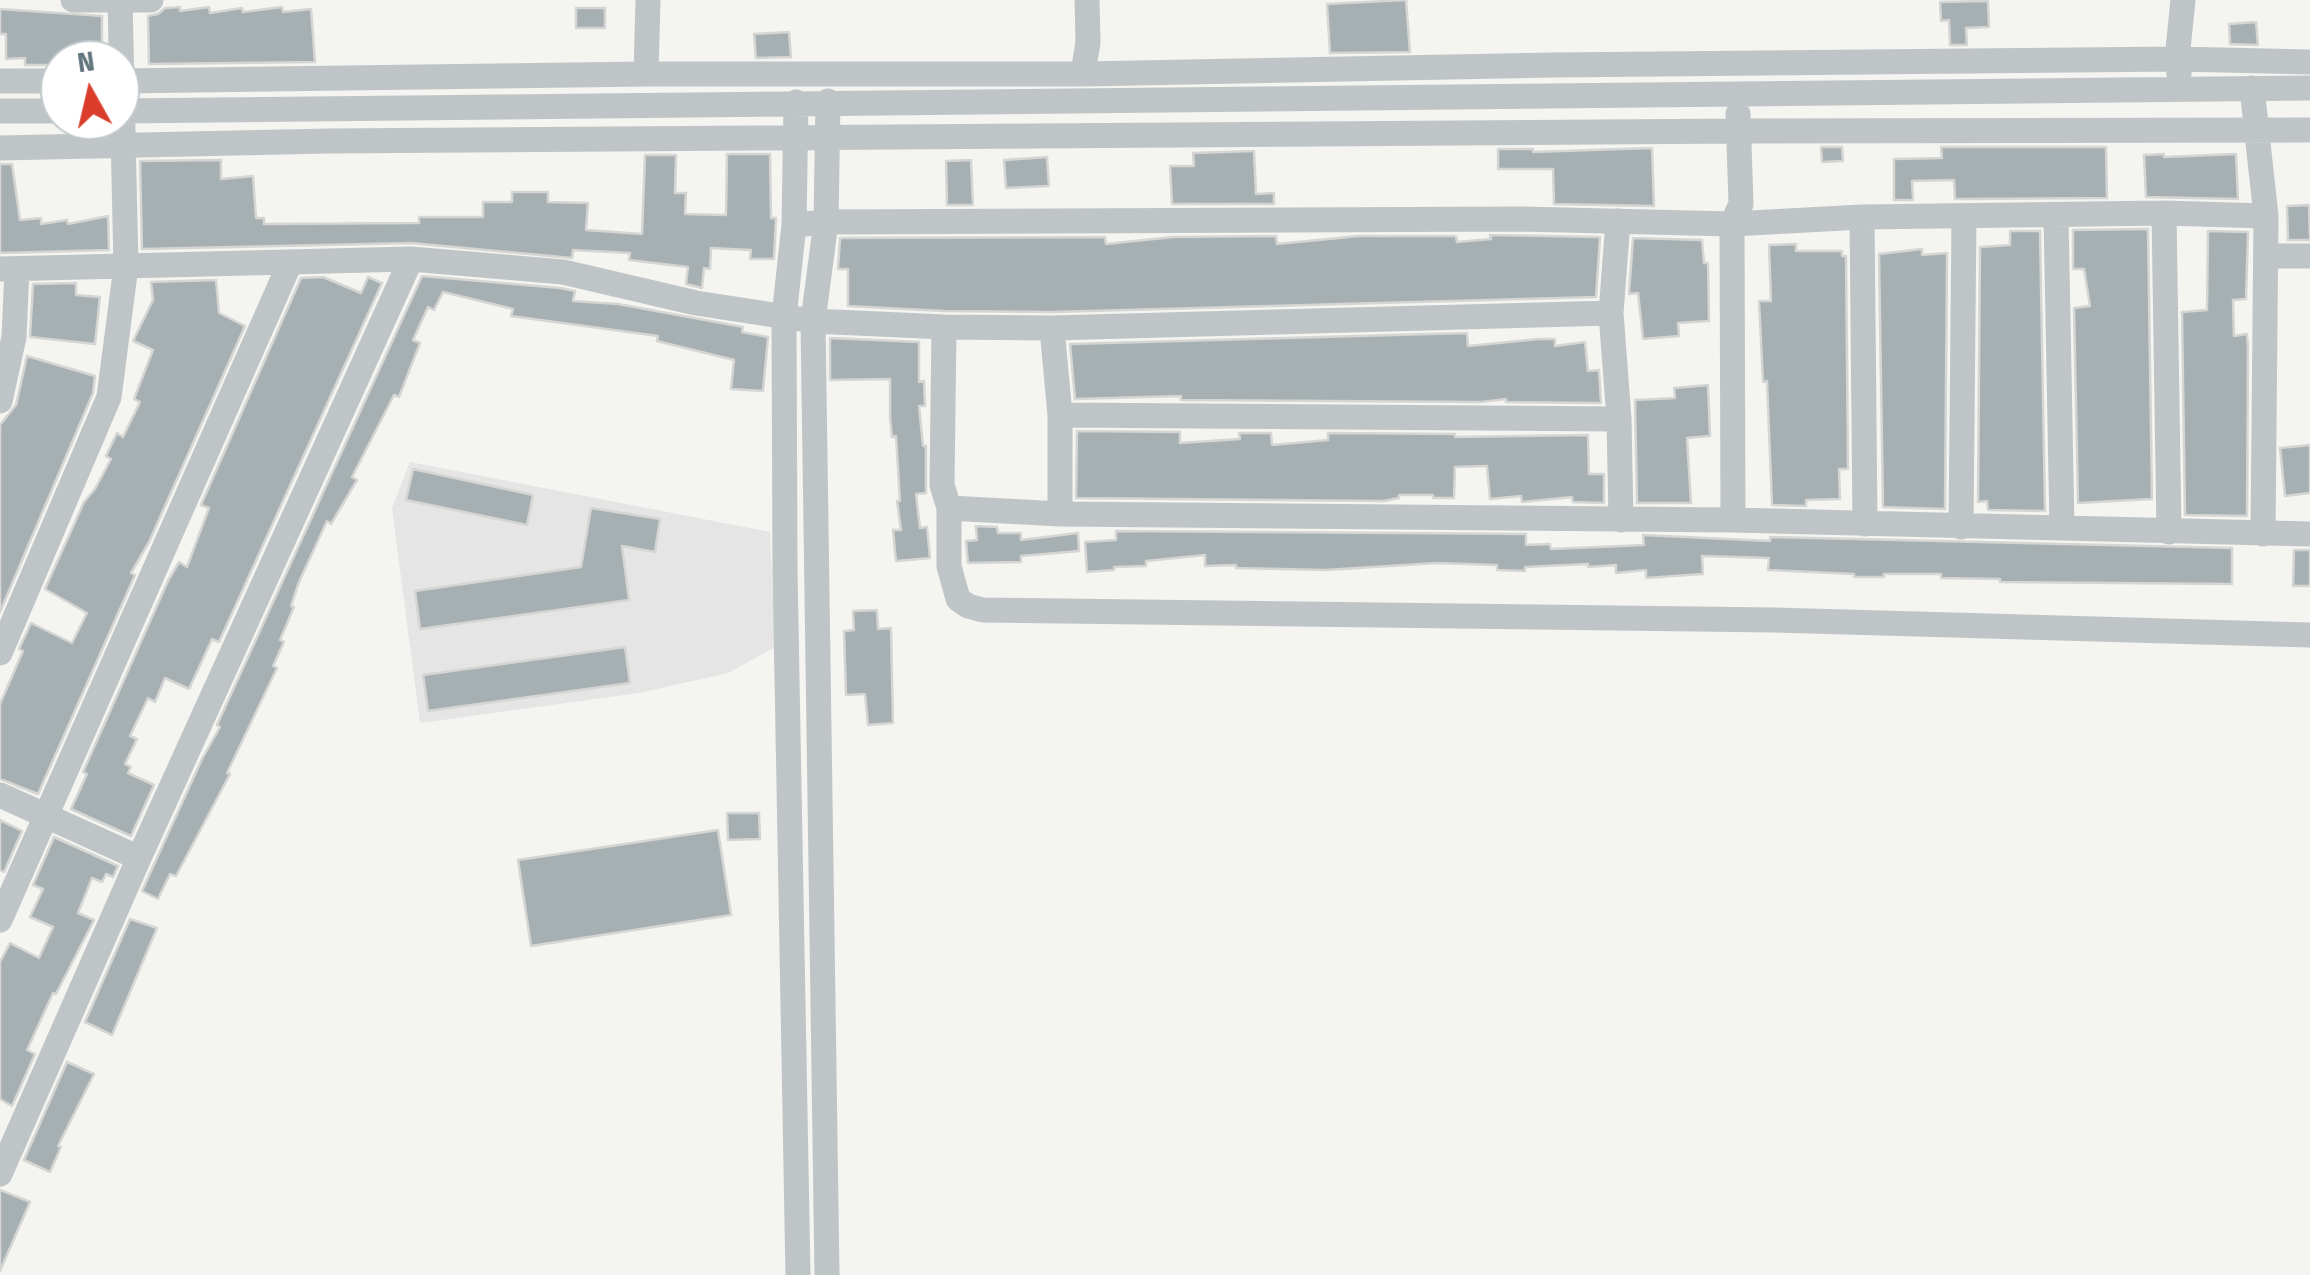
<!DOCTYPE html>
<style>
body{margin:0}
#map{position:relative;width:2310px;height:1275px;overflow:hidden;background:#f4f4f0;font-family:"Fira Sans Condensed",sans-serif}
canvas{display:block}
.north{position:absolute;left:40px;top:40px;width:100px;height:100px;box-sizing:border-box;background:#fff;border:2px solid #c1c9cc;border-radius:50%;rotate:352deg;font-size:28px;font-weight:700;line-height:40px;text-align:center;color:#647780}
.north::after{content:'';display:block;margin:auto;width:35px;height:45px;background:#da3d2b;clip-path:polygon(50% 0,100% 100%,50% 72%,0 100%)}
</style>
<div id="map">
<canvas width="2310" height="1275"></canvas>
<div class="north">N</div>
</div>
<script>
const ctx = document.querySelector('canvas').getContext('2d');
ctx.lineJoin = 'round';
function fill(path, color) { ctx.fillStyle = color; ctx.fill(path, 'evenodd'); }
const poly = rows => new Path2D(rows.map(r => 'M' + r).join(''));
function trace(path, color, width, dash) { ctx.strokeStyle = color; ctx.lineWidth = width; ctx.lineCap = dash ? 'butt' : 'round'; ctx.setLineDash(dash || []); ctx.stroke(path); }
const built = poly([
 [410,462,770,532,775,647,728,673,639,693,420,723,392,508]
]);
const building = poly([
 [1406,0,1410,52,1330,53,1327,4,1406,0],
 [1988,1,1989,27,1966,28,1967,45,1950,45,1949,20,1941,21,1940,2,1988,1],
 [180,7,180,11,209,7,210,13,242,8,243,12,282,7,283,12,311,9,315,62,149,64,148,16,158,14,165,8,180,7],
 [576,8,605,8,605,28,576,28,576,8],
 [0,9,102,16,102,58,54,59,54,65,25,65,25,58,6,59,6,34,0,34,0,9],
 [2256,22,2258,45,2230,44,2229,24,2256,22],
 [789,32,791,57,756,58,754,34,789,32],
 [1821,147,1842,147,1843,161,1822,162,1821,147],
 [1941,147,2106,147,2107,198,1955,199,1954,180,1912,181,1913,200,1894,200,1894,159,1942,158,1941,147],
 [1652,148,1654,206,1554,204,1553,169,1498,169,1498,149,1533,149,1533,152,1652,148],
 [1254,151,1256,194,1274,193,1274,204,1172,204,1170,166,1194,166,1193,153,1254,151],
 [727,154,770,154,771,218,776,218,774,259,750,259,751,250,711,248,710,269,704,268,702,288,686,284,688,267,629,260,630,253,573,250,572,258,411,243,142,249,140,161,221,160,221,179,253,176,256,218,264,218,264,224,419,223,419,217,483,217,483,202,512,202,512,192,548,192,548,202,588,203,586,230,642,234,645,155,676,155,675,193,686,193,685,214,726,215,727,154],
 [2164,154,2164,157,2236,154,2238,199,2146,197,2144,155,2164,154],
 [1047,157,1049,186,1006,188,1004,160,1047,157],
 [971,160,973,205,947,205,946,161,971,160],
 [0,164,12,164,20,220,41,218,41,224,67,220,68,224,108,216,109,250,0,253,0,164],
 [2309,205,2310,240,2288,240,2287,206,2309,205],
 [2148,229,2152,499,2078,503,2074,308,2090,306,2084,269,2073,269,2073,230,2148,229],
 [2010,231,2040,231,2045,511,1988,510,1987,501,1978,502,1980,247,2010,245,2010,231],
 [2208,231,2248,232,2246,299,2233,300,2234,336,2247,334,2248,347,2247,516,2185,515,2182,312,2207,310,2208,231],
 [1490,235,1600,237,1596,297,1052,312,944,311,848,306,848,269,838,269,840,238,1105,237,1106,244,1173,237,1276,236,1277,244,1359,236,1456,236,1457,242,1491,239,1490,235],
 [1633,238,1702,240,1704,263,1708,263,1709,321,1678,323,1679,336,1643,339,1638,293,1629,294,1633,238],
 [1796,244,1796,251,1842,251,1842,256,1846,256,1848,469,1839,469,1840,499,1806,500,1806,506,1772,505,1767,381,1763,382,1759,301,1771,301,1769,245,1796,244],
 [1922,249,1922,255,1947,253,1945,509,1883,507,1879,254,1922,249],
 [422,276,560,288,575,291,573,301,618,304,743,327,742,332,768,337,763,391,731,389,734,360,657,341,658,336,511,316,513,309,443,292,434,310,428,307,413,340,420,343,399,397,394,395,352,477,357,480,331,524,327,521,299,582,291,606,294,607,280,640,284,642,273,666,277,668,227,773,230,774,176,876,170,874,158,899,142,891,202,759,220,727,217,725,422,276],
 [323,277,361,293,368,277,382,283,219,642,212,639,189,689,165,678,155,702,148,698,130,736,137,739,125,764,131,767,128,773,154,785,131,836,71,809,87,774,83,772,168,581,179,562,187,567,209,508,201,505,301,278,323,277],
 [216,280,219,313,245,326,149,542,131,573,135,575,38,794,0,779,0,704,23,651,19,649,31,623,72,643,87,613,45,589,84,502,95,489,111,459,106,456,117,433,123,437,140,402,134,399,153,350,133,341,153,300,151,282,216,280],
 [76,283,76,295,100,297,95,344,30,337,33,284,76,283],
 [1467,333,1468,346,1539,339,1555,339,1555,346,1585,342,1588,371,1599,370,1601,403,1506,402,1506,399,1481,402,1181,400,1181,396,1075,399,1070,344,1467,333],
 [830,338,919,342,919,382,924,381,925,406,919,406,923,446,926,446,926,493,916,494,920,528,927,527,930,558,896,561,893,530,901,530,897,501,900,501,896,436,892,437,890,417,890,379,830,380,830,338],
 [27,356,95,376,93,393,0,612,0,425,16,405,27,356],
 [1708,385,1710,436,1687,438,1691,503,1637,503,1635,400,1675,398,1674,388,1708,385],
 [1077,431,1180,432,1180,443,1240,439,1239,433,1271,433,1272,445,1328,440,1328,433,1455,434,1455,437,1588,435,1589,474,1604,474,1604,503,1573,502,1572,497,1522,502,1521,496,1490,499,1487,466,1455,467,1454,498,1433,498,1433,495,1399,495,1399,498,1384,501,1076,498,1077,431],
 [2310,445,2310,493,2285,496,2280,448,2310,445],
 [413,469,533,495,527,525,406,500,413,469],
 [591,508,660,519,655,552,622,546,629,600,420,629,415,591,581,567,591,508],
 [976,526,997,527,998,533,1021,533,1021,540,1078,533,1079,551,1021,556,1021,562,968,563,966,541,977,540,976,526],
 [1116,531,1526,534,1526,545,1550,544,1551,549,1644,545,1643,535,1770,541,1770,537,2232,548,2232,584,2000,582,2000,579,1941,578,1941,574,1884,574,1884,577,1854,577,1854,574,1768,570,1769,558,1702,556,1703,574,1646,578,1646,570,1616,573,1616,565,1588,567,1588,564,1525,567,1525,571,1497,570,1497,565,1437,563,1325,570,1236,568,1236,565,1205,566,1205,555,1146,561,1146,566,1114,567,1114,570,1087,572,1085,542,1116,540,1116,531],
 [2294,550,2310,550,2310,586,2293,586,2294,550],
 [877,610,878,629,891,628,893,723,868,725,865,694,846,695,844,631,854,630,853,611,877,610],
 [625,647,630,683,428,711,423,675,625,647],
 [727,813,759,813,760,839,728,840,727,813],
 [0,820,22,831,4,872,0,870,0,820],
 [718,830,731,915,531,946,518,860,718,830],
 [54,837,118,866,113,877,106,874,102,882,92,878,78,913,94,920,56,994,53,993,27,1050,35,1054,12,1106,0,1099,0,962,10,943,39,958,53,927,30,917,43,889,33,885,54,837],
 [130,919,157,928,112,1035,85,1022,130,919],
 [67,1062,94,1074,58,1146,61,1147,50,1172,24,1160,67,1062],
 [0,1190,30,1202,0,1271,0,1190]
]);
const minor = poly([
 [73,0,151,0],
 [646,74,648,0],
 [1083,74,1088,42,1087,0],
 [2179,74,2177,59,2183,0],
 [0,81,60,81],
 [120,81,646,74,1083,74,1554,65,2177,59,2310,62],
 [2252,88,2266,216,2263,534],
 [796,102,794,225,784,317,785,569,798,1275],
 [0,111,60,111],
 [120,111,2310,88],
 [0,148,329,141,1741,131,2310,130],
 [2164,213,2169,532],
 [2056,216,2062,528],
 [1862,217,1865,524],
 [1618,221,1611,313,1619,419,1621,520],
 [794,225,826,222,1521,219,1732,224,1862,217,2164,213,2266,216],
 [2267,256,2310,256],
 [0,269,411,259,563,272,696,303,813,321,944,327,1052,328,1611,313],
 [944,327,942,485,949,508,949,566,958,599,968,606,983,610,1774,620,2310,635],
 [1052,328,1060,415,1060,514],
 [0,401,14,337,17,269],
 [1060,415,1619,419],
 [949,508,1060,514,1733,520,2310,534],
 [1733,520,1732,224,1741,204,1738,114],
 [1961,527,1964,216],
 [0,653,109,397,126,266,120,0],
 [0,795,139,858],
 [0,920,290,263],
 [0,1174,139,858,411,259],
 [827,1275,813,321,826,222,828,101]
]);
fill(built, '#e4e5e4');
fill(building, '#a6afb2');
trace(building, '#d5d5d3', 2.5);
trace(minor, '#bfc4c6', 25);
</script>
